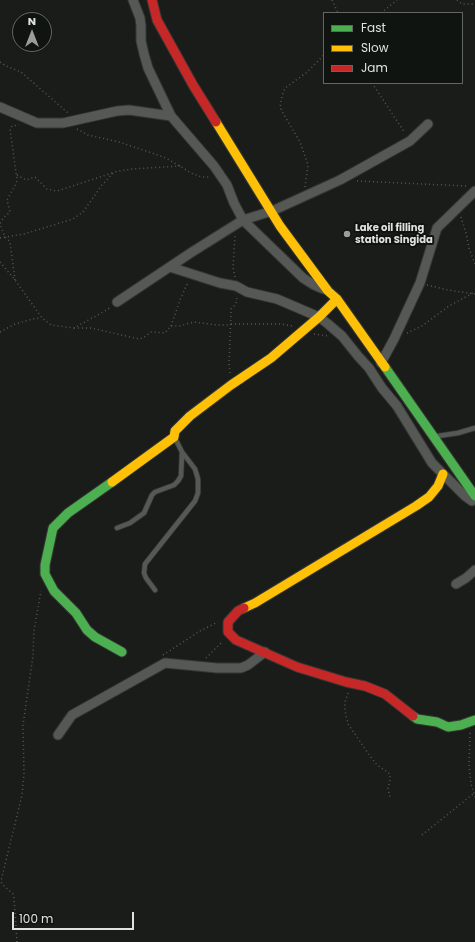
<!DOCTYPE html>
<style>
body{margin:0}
#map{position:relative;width:475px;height:942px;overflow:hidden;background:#1a1c1a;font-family:Poppins,sans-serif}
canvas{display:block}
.legend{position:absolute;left:323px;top:12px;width:140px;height:72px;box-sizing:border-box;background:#101410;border:1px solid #636763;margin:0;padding:5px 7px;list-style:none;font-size:12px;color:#dfe3df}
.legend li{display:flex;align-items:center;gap:8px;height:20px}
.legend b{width:20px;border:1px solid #636763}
.north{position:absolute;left:12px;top:12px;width:40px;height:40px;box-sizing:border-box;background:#101410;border:1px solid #636763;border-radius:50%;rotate:0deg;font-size:11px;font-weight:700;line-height:16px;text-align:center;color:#dfe3df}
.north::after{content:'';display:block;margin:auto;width:14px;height:18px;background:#9a9d9a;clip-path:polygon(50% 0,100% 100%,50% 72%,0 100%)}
.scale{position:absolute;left:12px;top:912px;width:122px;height:18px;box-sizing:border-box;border:2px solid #dfe3df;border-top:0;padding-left:5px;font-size:12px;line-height:14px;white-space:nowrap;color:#dfe3df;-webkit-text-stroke:3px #101410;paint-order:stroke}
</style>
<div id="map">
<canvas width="475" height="942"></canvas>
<ul class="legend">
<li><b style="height:5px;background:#4caf50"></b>Fast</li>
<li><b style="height:5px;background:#ffc107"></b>Slow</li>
<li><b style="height:5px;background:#c62828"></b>Jam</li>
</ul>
<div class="north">N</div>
<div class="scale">100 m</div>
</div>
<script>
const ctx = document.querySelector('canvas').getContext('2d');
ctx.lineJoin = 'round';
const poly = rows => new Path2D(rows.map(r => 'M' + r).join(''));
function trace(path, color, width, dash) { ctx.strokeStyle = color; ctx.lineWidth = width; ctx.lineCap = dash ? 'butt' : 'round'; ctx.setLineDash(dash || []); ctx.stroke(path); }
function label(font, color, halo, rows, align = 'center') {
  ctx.font = font + ' Poppins,sans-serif'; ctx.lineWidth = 4; ctx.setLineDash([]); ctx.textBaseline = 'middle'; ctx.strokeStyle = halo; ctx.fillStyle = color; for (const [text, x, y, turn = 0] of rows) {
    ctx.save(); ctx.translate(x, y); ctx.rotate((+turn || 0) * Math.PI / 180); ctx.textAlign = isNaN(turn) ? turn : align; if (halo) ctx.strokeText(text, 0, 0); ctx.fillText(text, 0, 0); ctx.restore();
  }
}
const path = poly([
 [332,0,338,13],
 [457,0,462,4,475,4],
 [381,13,397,0],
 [0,62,6,66,21,72,68,113],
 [372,83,405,133],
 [77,129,88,135,119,142,146,151,166,158,193,174,202,177,211,177],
 [17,175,26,180,35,177,47,189,57,191,112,173],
 [357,181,467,186],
 [305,187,308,165,300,142,283,113,280,107,282,96,285,88,306,73,324,55],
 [461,217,466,233,469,248,475,264],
 [0,238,24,234,73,219,83,212,102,185,114,172,131,169,181,166],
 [0,262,15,280,42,318,51,325,74,328,105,311,111,307],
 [235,277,233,268,235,235],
 [15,280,10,242,5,237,0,224,3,218,10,212,7,200,16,184,17,180,10,129,12,126,19,125],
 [427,285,448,290,475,294],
 [231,324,281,324,293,326],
 [171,326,180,300,188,282],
 [74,328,91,328,139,339,143,338,151,332,165,333,171,326,179,326,194,322,217,325,230,325],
 [0,332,15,324,33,319,41,318],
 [407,333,422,326,449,306,473,293],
 [314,334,328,336],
 [230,373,229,365,231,314,231,309,236,304,237,297],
 [163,655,200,631,218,622],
 [206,658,223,641],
 [348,693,345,702,345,711,348,724,370,756,377,765,390,774,390,780,388,788,390,798],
 [470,733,469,765,471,784,475,797],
 [422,835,473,794],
 [17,942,14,898,13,894,2,884,1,881,22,795,24,774,23,725,33,656,34,630,41,591]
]);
const lane = poly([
 [438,436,458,433,475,428],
 [117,528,130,523,144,513,152,495,155,492,174,485,178,481,181,476,182,452],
 [155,590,146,578,144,573,145,564,195,501,198,493,198,479,195,469,182,452,175,438]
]);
const street = poly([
 [133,0,140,18,141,26,141,41,144,54,148,68,171,116],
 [0,107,37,123,63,123,117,111,129,110,171,116,214,166,227,185,234,203,243,220,303,278,314,285,323,289],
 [170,267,220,283,236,286,247,292,277,299,319,317,328,324,342,336,358,356,369,368,382,388,397,406,432,463,465,496,472,501],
 [117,302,192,252,243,220,272,211,340,180,410,141,428,124],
 [381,363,394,339,420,283,437,228,475,191],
 [456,584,466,578,475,570],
 [58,735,72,715,165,663,217,668,241,668,248,665,265,652]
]);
const fast = poly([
 [385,367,475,496],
 [112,482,68,513,53,528,45,565,45,574,54,591,76,613,87,630,95,637,122,652],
 [413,716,417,719,437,722,448,727,461,725,475,720]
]);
const slow = poly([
 [216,122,280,226,328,291,337,299,385,367],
 [112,482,174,437,175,431,190,416,231,385,271,358,319,317,337,299],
 [244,608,255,603,416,506,429,497,438,486,443,474]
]);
const jam = poly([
 [152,0,157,20,193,85,216,122],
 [244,608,238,611,228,622,228,632,236,640,297,667,346,682,365,686,385,694,413,716]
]);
const markers = [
 [347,234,4,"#9a9d9a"]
];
const poiNames = [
 ["Lake oil filling",355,228],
 ["station Singida",355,240]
];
trace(lane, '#343634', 6);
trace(street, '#343634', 11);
trace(fast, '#343634', 11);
trace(slow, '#343634', 11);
trace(jam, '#343634', 11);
trace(path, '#565756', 1.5, [1, 3]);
trace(lane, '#565856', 4.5);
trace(street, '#565856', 9);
trace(fast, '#4caf50', 9);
trace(slow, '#ffc107', 9);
trace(jam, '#c62828', 9);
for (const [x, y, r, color] of markers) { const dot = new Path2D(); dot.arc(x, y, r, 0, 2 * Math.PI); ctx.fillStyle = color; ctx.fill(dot); trace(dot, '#101410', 1.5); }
label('bold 10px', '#dfe3df', '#101410', poiNames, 'left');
</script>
